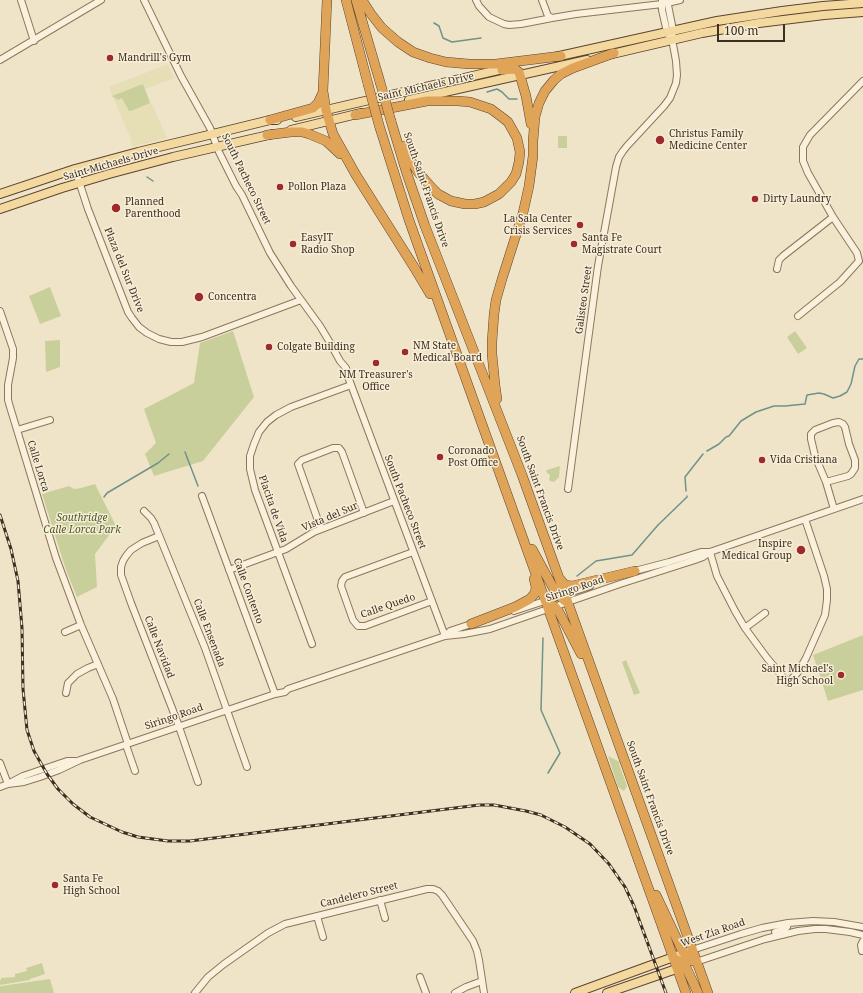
<!DOCTYPE html>
<style>
body{margin:0}
#map{position:relative;width:863px;height:993px;overflow:hidden;background:#f0e4c8;font-family:"Noto Serif",serif}
canvas{display:block}
.scale{position:absolute;left:717px;top:24px;width:68px;height:18px;box-sizing:border-box;border:2px solid #3d2e20;border-top:0;padding-left:5px;font-size:12px;line-height:14px;white-space:nowrap;color:#3d2e20;-webkit-text-stroke:3px #f7eed8;paint-order:stroke}
</style>
<div id="map">
<canvas width="863" height="993"></canvas>
<div class="scale">100 m</div>
</div>
<script>
const ctx = document.querySelector('canvas').getContext('2d');
ctx.lineJoin = 'round';
function fill(path, color) { ctx.fillStyle = color; ctx.fill(path, 'evenodd'); }
const poly = rows => new Path2D(rows.map(r => 'M' + r).join(''));
function trace(path, color, width, dash) { ctx.strokeStyle = color; ctx.lineWidth = width; ctx.lineCap = dash ? 'butt' : 'round'; ctx.setLineDash(dash || []); ctx.stroke(path); }
function label(font, color, halo, rows, align = 'center') {
  ctx.font = font + ' "Noto Serif",serif'; ctx.lineWidth = 3; ctx.setLineDash([]); ctx.textBaseline = 'middle'; ctx.strokeStyle = halo; ctx.fillStyle = color; for (const [text, x, y, turn = 0] of rows) {
    ctx.save(); ctx.translate(x, y); ctx.rotate((+turn || 0) * Math.PI / 180); ctx.textAlign = isNaN(turn) ? turn : align; if (halo) ctx.strokeText(text, 0, 0); ctx.fillText(text, 0, 0); ctx.restore();
  }
}
const farmland = poly([
 [168,64,174,78,145,89,167,138,132,147,130,137,109,88,109,87]
]);
const green = poly([
 [143,84,150,103,131,111,129,111,122,98,118,100,112,96],
 [558,136,567,136,567,148,558,148],
 [50,287,61,316,40,324,29,296],
 [233,331,254,397,203,461,154,476,145,454,156,443,144,409,194,383,200,343],
 [795,331,807,348,798,354,787,337],
 [60,340,60,367,46,372,45,341],
 [560,466,559,477,554,482,550,481,549,480,550,476,549,474,547,473,546,471,547,470],
 [95,484,116,526,95,554,97,587,77,597,66,570,42,494,69,486,74,489,81,488],
 [863,635,863,690,828,701,813,655],
 [626,660,640,693,634,695,622,662],
 [608,756,620,762,619,764,627,786,624,791,618,787],
 [42,963,45,974,30,979,30,980,0,985,0,980,1,980,1,978,15,977,15,974,27,971,26,968],
 [50,979,54,993,0,993,0,987,1,986]
]);
const stream = poly([
 [434,23,439,26,443,38,452,42,481,38],
 [487,92,497,89,502,92,509,99,517,99],
 [147,177,153,181],
 [707,451,719,444,726,437,729,436,741,421,756,412,774,406,785,406,805,404,807,395,819,393,824,394,833,398,840,396,847,392,851,384,855,366,859,359,863,359],
 [185,452,198,486],
 [686,491,685,477,703,454],
 [104,497,107,493,158,463,169,454],
 [577,576,596,561,632,555,658,525,687,497,687,496],
 [543,638,541,710,560,753,548,773]
]);
const minor = poly([
 [21,0,34,41],
 [144,0,181,76,210,128,219,152,236,186,242,195,270,253,291,286,320,326,329,341,340,361,346,368,347,374,445,636],
 [476,0,479,6,489,17,504,24,509,25,521,24,552,18],
 [542,0,548,16,552,18,576,14,662,4],
 [662,1,662,10,667,32,669,35],
 [667,3,680,0],
 [0,60,101,0],
 [75,169,88,209,128,312,132,318,139,327,147,333,159,339,171,342,182,342,202,337,301,300],
 [777,269,779,260,783,256,833,217],
 [0,311,13,349,13,358,8,385,8,400,10,407,56,558,81,625,113,699,128,744],
 [798,316,840,282,859,261,857,253,833,217,808,173,803,161,803,147,810,135,863,81],
 [17,430,50,420],
 [826,482,848,476,851,474,855,468,855,460,849,444,845,427,843,424,839,422,833,423,815,430,811,434,811,439,815,456,826,482,834,509],
 [568,489,598,266,616,167,619,157,623,151,627,146,664,106,670,98,676,83,677,75,676,61,672,39,673,30,667,0],
 [202,496,275,694],
 [144,511,151,518,154,523,205,648,247,767],
 [321,529,298,464,302,460,333,448,339,448,342,452,364,513],
 [159,536,142,543,131,550,126,556,123,561,121,567,121,575,131,603,177,721,198,782],
 [413,552,345,577,342,581,341,586,353,620,358,626,365,626,432,601],
 [710,552,717,576,735,611,745,628,767,658,788,683,798,672,806,658,825,615,827,600,827,589,824,576,805,519],
 [229,570,286,549,314,532,394,501],
 [631,572,669,562,701,552,710,552,863,499],
 [514,611,590,586],
 [745,628,765,613],
 [65,632,81,625],
 [445,636,450,631,474,623],
 [312,644,255,490,250,469,250,456,254,444,259,432,267,422,276,415,291,407,351,385],
 [66,693,68,683,77,674,88,668,98,664],
 [126,745,135,771],
 [0,763,8,784],
 [8,784,24,782,40,777,59,770,80,760,275,694,285,692,288,689,445,636,464,634,490,629,620,584,695,560,703,557,710,552],
 [0,787,8,784,23,776,67,761,75,761],
 [380,900,385,918],
 [317,916,323,937],
 [775,932,785,929,787,927,788,923],
 [692,950,741,934,762,928,788,923,813,921,834,922,863,927],
 [862,951,861,945,863,941],
 [696,962,765,939,798,931,815,929,826,929,850,932,863,935],
 [420,977,426,993],
 [195,993,208,977,224,964,268,933,285,924,427,889,433,889,438,891,442,895,473,941,477,951,479,960,484,993],
 [455,993,466,987,482,981]
]);
const major = poly([
 [608,55,702,33,759,23,824,15,863,12],
 [555,57,717,21,782,11,823,6,863,3],
 [409,100,587,60],
 [296,117,507,68],
 [291,130,361,113],
 [0,194,75,169,138,152,221,132,270,120,277,120],
 [0,209,62,188,109,174,173,157,273,134],
 [575,993,690,951],
 [607,993,682,967]
]);
const highway = poly([
 [327,0,323,91,326,110,333,134,356,175,414,267,430,294],
 [346,0,368,84],
 [356,0,380,82],
 [362,0,371,14,382,28,398,42,413,52,430,58,446,62,469,64,496,64,561,56],
 [502,70,515,69,519,72,526,96,531,124],
 [355,115,427,101,458,101,470,102,491,109,503,118,508,122,517,138,520,152,519,162,516,174,511,182,499,194,484,202,475,204,465,204,451,201,438,194,432,188,418,172,409,158,404,146],
 [270,120,313,108,318,103,323,92],
 [391,121,406,171,425,226,522,475,708,993],
 [379,125,409,220,440,307,686,993],
 [267,135,291,132,302,132,309,134,326,141,340,154],
 [497,399,495,385,492,354,492,342,494,314,496,300,502,279,523,213,529,186,533,156,533,141,535,117,539,103,545,91,554,80,561,74,573,68,614,53],
 [532,549,556,593,565,601,567,602],
 [561,580,565,585,572,586,635,571],
 [546,601,554,606,559,612,581,654],
 [471,624,515,607,530,599,535,593,536,587,534,579],
 [656,895,683,952,692,961,696,962],
 [673,958,684,963,698,993]
]);
const rail = poly([
 [0,515,11,549,18,581,22,628,23,689,27,730,34,751,47,774,58,789,73,804,90,817,122,832,138,837,168,841,190,841,479,805,494,805,526,811,541,815,565,827,590,844,609,864,625,887,634,906,666,993]
]);
const highwayBridge = poly([
 [380,82,391,121],
 [368,84,379,125]
]);
const markers = [
 [110,58,4,"#9e2a2b"],
 [660,140,5,"#9e2a2b"],
 [280,187,4,"#9e2a2b"],
 [755,199,4,"#9e2a2b"],
 [116,208,5,"#9e2a2b"],
 [580,225,4,"#9e2a2b"],
 [293,244,4,"#9e2a2b"],
 [574,244,4,"#9e2a2b"],
 [199,297,5,"#9e2a2b"],
 [269,347,4,"#9e2a2b"],
 [405,352,4,"#9e2a2b"],
 [376,363,4,"#9e2a2b"],
 [440,457,4,"#9e2a2b"],
 [762,460,4,"#9e2a2b"],
 [801,550,5,"#9e2a2b"],
 [841,675,4,"#9e2a2b"],
 [55,885,4,"#9e2a2b"]
];
const poiNames = [
 ["Mandrill's Gym",118,58],
 ["Christus Family",669,134],
 ["Medicine Center",669,146],
 ["Pollon Plaza",288,187],
 ["Dirty Laundry",763,199],
 ["Planned",125,202],
 ["Parenthood",125,214],
 ["La Sala Center",572,219,"right"],
 ["Crisis Services",572,231,"right"],
 ["EasyIT",301,238],
 ["Radio Shop",301,250],
 ["Santa Fe",582,238],
 ["Magistrate Court",582,250],
 ["Concentra",208,297],
 ["NM State",413,346],
 ["Medical Board",413,358],
 ["Colgate Building",277,347],
 ["NM Treasurer's",376,375,"center"],
 ["Office",376,387,"center"],
 ["Coronado",448,451],
 ["Post Office",448,463],
 ["Vida Cristiana",770,460],
 ["Inspire",792,544,"right"],
 ["Medical Group",792,556,"right"],
 ["Saint Michael's",833,669,"right"],
 ["High School",833,681,"right"],
 ["Santa Fe",63,879],
 ["High School",63,891]
];
const streetNames = [
 ["Saint Michaels Drive",426,87,-13],
 ["Saint Michaels Drive",111,164,-16],
 ["South Pacheco Street",246,179,64],
 ["South Saint Francis Drive",426,190,71],
 ["Plaza del Sur Drive",124,270,68],
 ["Galisteo Street",584,300,-82],
 ["Calle Lorca",38,466,73],
 ["South Saint Francis Drive",540,493,70],
 ["South Pacheco Street",405,502,69],
 ["Placita de Vida",273,509,71],
 ["Vista del Sur",330,517,-23],
 ["Siringo Road",575,589,-19],
 ["Calle Contento",248,591,70],
 ["Calle Quedo",388,606,-19],
 ["Calle Ensenada",209,633,69],
 ["Calle Navidad",159,647,69],
 ["Siringo Road",174,717,-19],
 ["South Saint Francis Drive",650,798,70],
 ["Candelero Street",359,895,-14],
 ["West Zia Road",713,933,-19]
];
const parkNames = [
 ["Southridge",82,518],
 ["Calle Lorca Park",82,530]
];
fill(farmland, '#e6deb5');
fill(green, '#c9cf9b');
trace(stream, '#6f938a', 1.5);
trace(minor, '#8d765c', 8);
trace(major, '#5b4430', 10);
trace(highway, '#5b4430', 10);
trace(minor, '#faf1dc', 6);
trace(major, '#f3d9a0', 8);
trace(highway, '#e0a458', 9);
trace(rail, '#3d2e20', 3);
trace(rail, '#f7eed8', 1.5, [4.5]);
trace(highwayBridge, '#5b4430', 10, []);
trace(highwayBridge, '#e0a458', 9);
for (const [x, y, r, color] of markers) { const dot = new Path2D(); dot.arc(x, y, r, 0, 2 * Math.PI); ctx.fillStyle = color; ctx.fill(dot); trace(dot, '#f7eed8', 1.5); }
label('10px', '#3d2e20', '#f7eed8', poiNames, 'left');
label('10px', '#3d2e20', '#f7eed8', streetNames);
label('italic 10px', '#4d5a26', '#f7eed8', parkNames);
</script>
